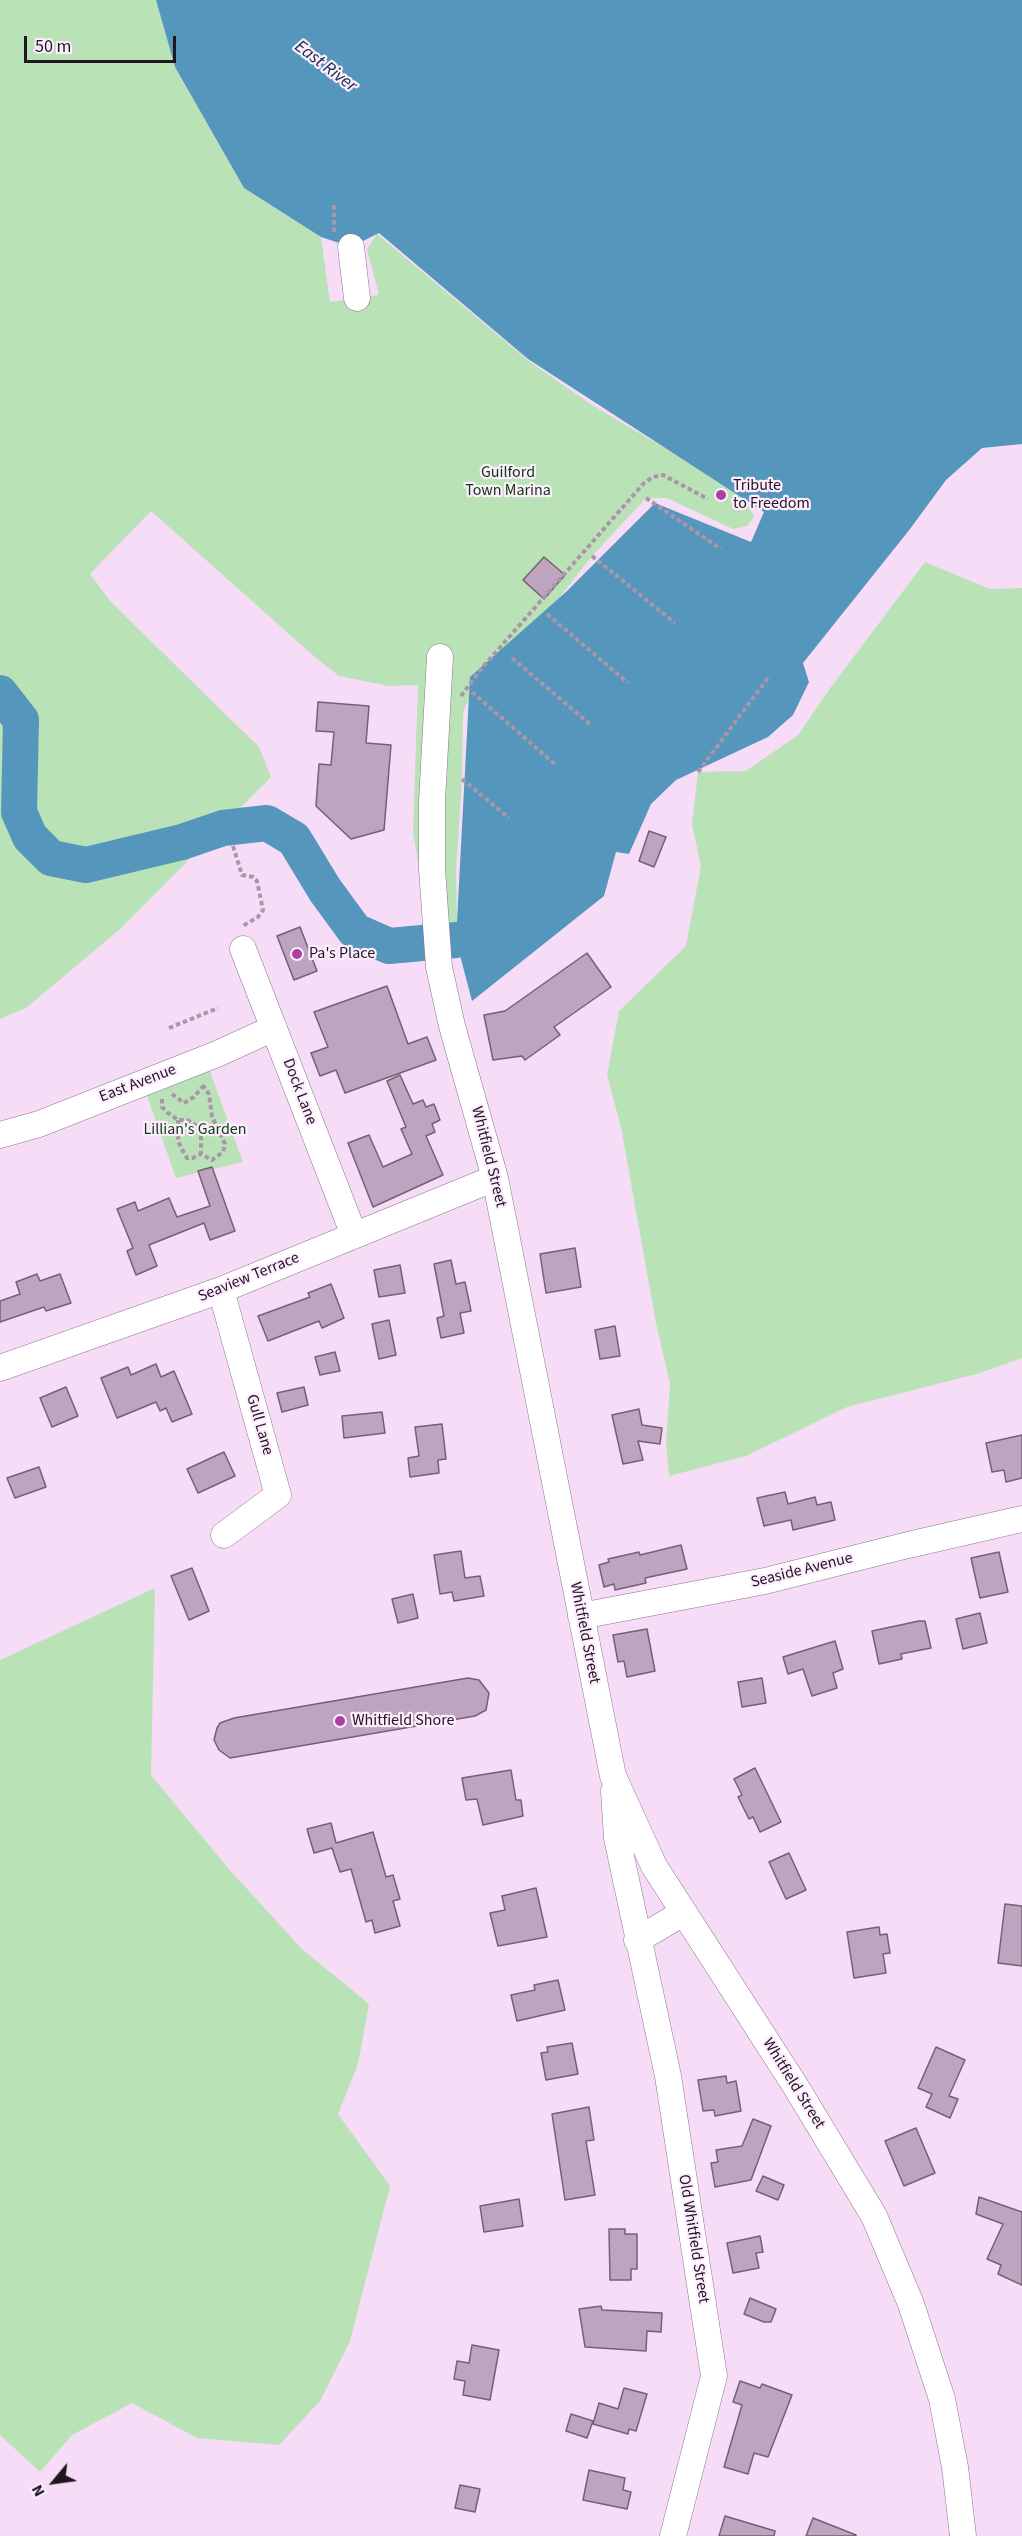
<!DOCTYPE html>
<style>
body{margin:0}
#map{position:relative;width:1022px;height:2536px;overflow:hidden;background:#f7dcf8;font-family:"Source Sans 3",sans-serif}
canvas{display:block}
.north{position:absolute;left:24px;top:2452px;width:60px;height:60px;-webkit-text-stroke:4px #feedfe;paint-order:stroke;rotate:241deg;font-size:16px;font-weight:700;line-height:24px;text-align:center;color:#201721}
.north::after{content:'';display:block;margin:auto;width:21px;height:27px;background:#201721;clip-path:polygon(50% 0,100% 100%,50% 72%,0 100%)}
.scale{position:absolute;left:24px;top:36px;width:152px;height:27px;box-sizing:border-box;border:3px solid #201721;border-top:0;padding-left:8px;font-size:18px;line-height:21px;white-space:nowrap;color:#201721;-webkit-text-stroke:4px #feedfe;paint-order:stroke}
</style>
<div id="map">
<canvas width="1022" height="2536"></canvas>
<div class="north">N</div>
<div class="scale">50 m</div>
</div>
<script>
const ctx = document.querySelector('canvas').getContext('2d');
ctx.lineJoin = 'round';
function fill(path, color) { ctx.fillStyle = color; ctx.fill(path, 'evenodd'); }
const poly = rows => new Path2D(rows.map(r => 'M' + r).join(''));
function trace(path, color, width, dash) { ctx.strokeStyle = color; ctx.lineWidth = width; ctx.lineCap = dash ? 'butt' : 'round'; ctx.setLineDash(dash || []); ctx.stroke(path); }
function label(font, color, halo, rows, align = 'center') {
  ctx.font = font + ' "Source Sans 3",sans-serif'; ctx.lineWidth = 4.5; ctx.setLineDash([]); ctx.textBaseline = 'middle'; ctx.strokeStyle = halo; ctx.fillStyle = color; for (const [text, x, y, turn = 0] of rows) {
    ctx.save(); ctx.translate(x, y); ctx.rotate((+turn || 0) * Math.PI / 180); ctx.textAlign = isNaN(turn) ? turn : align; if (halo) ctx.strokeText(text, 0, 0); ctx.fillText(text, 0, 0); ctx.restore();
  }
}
const green = poly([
 [0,0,156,0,175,67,244,188,321,237,330,302,379,295,367,249,377,234,530,362,592,405,744,495,754,517,747,526,733,529,667,498,646,498,592,556,512,658,472,692,463,712,462,779,456,870,457,922,428,923,413,832,418,685,389,686,339,676,316,658,151,511,90,574,111,602,259,747,271,777,119,930,26,1008,0,1019],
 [925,562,990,589,1022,588,1022,1358,980,1373,847,1407,746,1456,669,1476,666,1442,670,1384,656,1323,621,1127,607,1075,619,1011,686,946,701,866,692,825,698,772,746,771,798,735,831,687],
 [208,1066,243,1162,176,1178,145,1090],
 [155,1588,151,1775,228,1868,302,1949,369,2004,358,2064,338,2114,390,2186,350,2341,320,2401,279,2445,197,2438,132,2403,72,2435,40,2472,0,2435,0,1660]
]);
const water = poly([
 [156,0,1022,0,1022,444,982,448,946,480,910,529,803,663,809,682,793,715,768,737,676,780,651,804,629,854,616,852,604,896,472,1001,456,940,470,677,567,591,655,503,751,542,764,512,528,359,379,233,351,247,321,237,244,188,175,67]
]);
const river = poly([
 [0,693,21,720,19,812,30,837,51,858,86,865,182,842,223,828,267,823,294,839,325,890,355,931,389,946,456,940]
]);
const building = poly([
 [544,557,565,575,544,599,523,580,544,557],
 [318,702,369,706,366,743,391,745,384,830,351,839,316,806,319,764,331,765,334,732,316,731,318,702],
 [649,831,666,837,654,867,639,861,649,831],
 [300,927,317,971,294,980,277,936,300,927],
 [587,953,611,987,554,1027,560,1035,525,1060,522,1056,493,1060,484,1015,505,1011,587,953],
 [387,986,408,1044,427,1037,436,1060,345,1093,336,1070,320,1076,311,1053,328,1047,314,1012,387,986],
 [400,1075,413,1104,423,1100,426,1107,434,1104,440,1120,432,1124,435,1132,426,1136,443,1175,373,1207,348,1143,369,1135,383,1167,412,1154,401,1129,406,1127,387,1081,400,1075],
 [212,1167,235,1231,210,1240,204,1223,149,1245,157,1266,136,1275,127,1251,133,1248,117,1209,135,1202,138,1211,169,1198,177,1217,210,1206,198,1171,212,1167],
 [575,1248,581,1287,546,1293,540,1254,575,1248],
 [451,1260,456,1284,465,1282,471,1311,460,1313,464,1333,441,1338,437,1318,444,1316,434,1264,451,1260],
 [400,1265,405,1293,379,1297,374,1270,400,1265],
 [37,1274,40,1281,60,1274,71,1303,46,1311,44,1307,0,1322,0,1301,20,1294,16,1282,37,1274],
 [331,1284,344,1318,322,1328,319,1321,268,1341,258,1316,310,1297,308,1293,331,1284],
 [389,1320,396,1355,379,1359,372,1324,389,1320],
 [615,1326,620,1356,600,1359,595,1330,615,1326],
 [335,1352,340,1371,320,1375,315,1357,335,1352],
 [156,1364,161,1377,174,1371,192,1414,172,1422,166,1408,160,1411,156,1402,117,1418,101,1378,128,1367,131,1375,156,1364],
 [66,1387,78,1416,52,1427,40,1398,66,1387],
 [304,1387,308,1405,282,1412,277,1393,304,1387],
 [639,1409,642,1425,662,1428,660,1444,638,1441,643,1460,623,1464,612,1415,639,1409],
 [382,1412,385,1433,344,1438,342,1416,382,1412],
 [442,1424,446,1459,438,1460,439,1473,410,1477,408,1458,419,1456,415,1427,442,1424],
 [1022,1435,1022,1478,1006,1482,1004,1470,992,1472,986,1443,1022,1435],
 [224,1452,235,1476,198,1493,187,1469,224,1452],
 [39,1467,46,1487,15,1498,7,1478,39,1467],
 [785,1492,788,1504,815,1497,817,1505,831,1502,835,1520,793,1530,791,1520,764,1526,757,1498,785,1492],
 [681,1545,687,1569,645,1578,646,1583,615,1590,614,1584,604,1587,599,1565,609,1562,608,1559,639,1552,640,1555,681,1545],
 [461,1551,465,1578,480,1576,484,1596,454,1601,452,1592,440,1594,434,1555,461,1551],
 [999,1552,1008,1592,980,1598,971,1558,999,1552],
 [192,1568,209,1611,189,1620,171,1576,192,1568],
 [413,1594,418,1618,398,1623,392,1599,413,1594],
 [980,1613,987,1643,963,1649,956,1619,980,1613],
 [919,1621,925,1621,931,1648,901,1654,902,1659,879,1664,872,1631,919,1621],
 [647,1629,655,1671,627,1677,624,1661,618,1662,613,1635,647,1629],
 [835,1641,843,1669,833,1673,837,1688,812,1696,803,1669,788,1674,783,1657,835,1641],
 [468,1678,479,1680,489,1693,486,1710,475,1716,230,1758,219,1750,214,1740,217,1728,220,1723,234,1718,468,1678],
 [762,1678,766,1703,742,1707,738,1682,762,1678],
 [755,1768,781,1822,760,1832,753,1817,749,1819,738,1797,742,1795,734,1779,755,1768],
 [511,1770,516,1800,521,1800,523,1816,483,1825,477,1799,466,1800,462,1778,511,1770],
 [331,1823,336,1843,373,1832,386,1877,393,1875,400,1899,393,1901,400,1926,375,1933,372,1920,366,1922,351,1869,340,1872,332,1848,314,1853,307,1829,331,1823],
 [789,1853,806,1890,786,1899,769,1862,789,1853],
 [536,1888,547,1937,498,1946,490,1913,505,1910,502,1896,536,1888],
 [1005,1904,1022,1906,1022,1966,998,1963,1005,1904],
 [879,1927,880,1935,887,1934,890,1953,883,1954,886,1973,854,1978,847,1932,879,1927],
 [558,1980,565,2010,517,2021,511,1995,535,1990,534,1985,558,1980],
 [572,2043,578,2074,546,2080,541,2053,548,2052,547,2047,572,2043],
 [936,2047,965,2060,949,2096,958,2099,950,2118,926,2107,932,2094,918,2088,936,2047],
 [726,2076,727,2083,736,2081,741,2111,715,2116,714,2110,703,2111,698,2080,726,2076],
 [589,2107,594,2140,586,2141,595,2195,565,2200,552,2114,589,2107],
 [753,2119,771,2126,751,2180,715,2187,711,2163,718,2162,716,2150,742,2146,753,2119],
 [916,2128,935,2173,904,2186,885,2141,916,2128],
 [763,2176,784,2185,778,2200,756,2191,763,2176],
 [979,2197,1022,2212,1022,2285,998,2274,1001,2265,987,2259,1003,2224,976,2214,979,2197],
 [519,2199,523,2226,484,2232,480,2206,519,2199],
 [609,2229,625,2229,625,2234,637,2234,637,2269,631,2269,631,2280,610,2280,609,2229],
 [760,2236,763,2252,756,2253,759,2268,733,2273,727,2243,760,2236],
 [750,2298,776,2309,771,2322,764,2322,744,2314,750,2298],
 [601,2306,602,2310,662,2313,661,2332,647,2331,646,2351,585,2347,579,2309,601,2306],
 [472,2345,499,2350,490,2400,463,2395,465,2381,454,2379,457,2361,469,2363,472,2345],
 [740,2381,760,2388,762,2384,792,2395,768,2457,754,2453,748,2474,724,2467,742,2405,733,2402,740,2381],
 [624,2388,647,2394,636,2431,629,2429,628,2434,593,2424,599,2403,618,2409,624,2388],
 [571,2414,593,2421,587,2438,566,2431,571,2414],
 [589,2470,625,2478,623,2490,631,2492,627,2509,583,2500,589,2470],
 [460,2485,480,2489,475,2512,455,2508,460,2485],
 [725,2516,775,2531,774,2536,719,2536,725,2516],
 [813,2518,856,2535,856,2536,806,2536,813,2518]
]);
const path = poly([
 [334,232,334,203],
 [646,498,721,549],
 [592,556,675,623],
 [547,614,628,683],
 [512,658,591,725],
 [472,692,557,766],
 [461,696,482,668,644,483,653,477,663,475,708,499],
 [698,772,768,678],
 [462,779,509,818],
 [233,846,242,875,253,877,257,881,263,910,258,917,241,927],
 [169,1028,218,1008],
 [172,1094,184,1103,194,1097,202,1087],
 [162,1099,162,1107,168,1113,178,1120,187,1120,196,1125,201,1135,201,1154,212,1160,223,1152,225,1144,212,1117,209,1094,201,1083],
 [178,1120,178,1141,184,1153,187,1158,193,1158,201,1154]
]);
const minor = poly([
 [351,247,357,298],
 [440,657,432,801,432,869,439,967,452,1026,495,1178,613,1776,654,1866,796,2087,874,2216,911,2304,942,2399,955,2467,963,2536],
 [243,949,354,1235],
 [0,1135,39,1124,217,1054,274,1028],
 [221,1290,278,1495,224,1535],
 [0,1368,221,1290,495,1178],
 [581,1616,765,1581,908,1545,1022,1519],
 [614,1791,617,1838,668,2076,714,2376,673,2536],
 [637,1940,683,1913]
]);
const markers = [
 [721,495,6,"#a940a2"],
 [297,954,6,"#a940a2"],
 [340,1721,6,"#a940a2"]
];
const parkNames = [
 ["Guilford",508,473],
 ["Town Marina",508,491],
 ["Lillian's Garden",195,1130]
];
const poiNames = [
 ["Tribute",733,486],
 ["to Freedom",733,504],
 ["Pa's Place",309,954],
 ["Whitfield Shore",352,1721]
];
const streetNames = [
 ["East Avenue",138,1084,-21],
 ["Dock Lane",299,1092,69],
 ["Whitfield Street",488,1157,76],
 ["Seaview Terrace",249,1278,-22],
 ["Gull Lane",259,1425,74],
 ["Seaside Avenue",802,1571,-14],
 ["Whitfield Street",584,1633,79],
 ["Whitfield Street",793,2084,58],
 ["Old Whitfield Street",693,2239,81]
];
const waterNames = [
 ["East River",325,67,37]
];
fill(green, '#bae2b7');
fill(water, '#5597bc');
trace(river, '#5597bc', 36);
fill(building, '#bea4be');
trace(building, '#765f77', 1.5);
trace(minor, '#8c738c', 27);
trace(path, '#aa95ab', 4, [4.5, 3]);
trace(minor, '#fff', 26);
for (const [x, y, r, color] of markers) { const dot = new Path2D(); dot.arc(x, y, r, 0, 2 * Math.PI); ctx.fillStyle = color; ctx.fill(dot); trace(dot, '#feedfe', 2); }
label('16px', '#083c0b', '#feedfe', parkNames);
label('16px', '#201721', '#feedfe', poiNames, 'left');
label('16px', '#201721', '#feedfe', streetNames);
label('italic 18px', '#102f3f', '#feedfe', waterNames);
</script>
